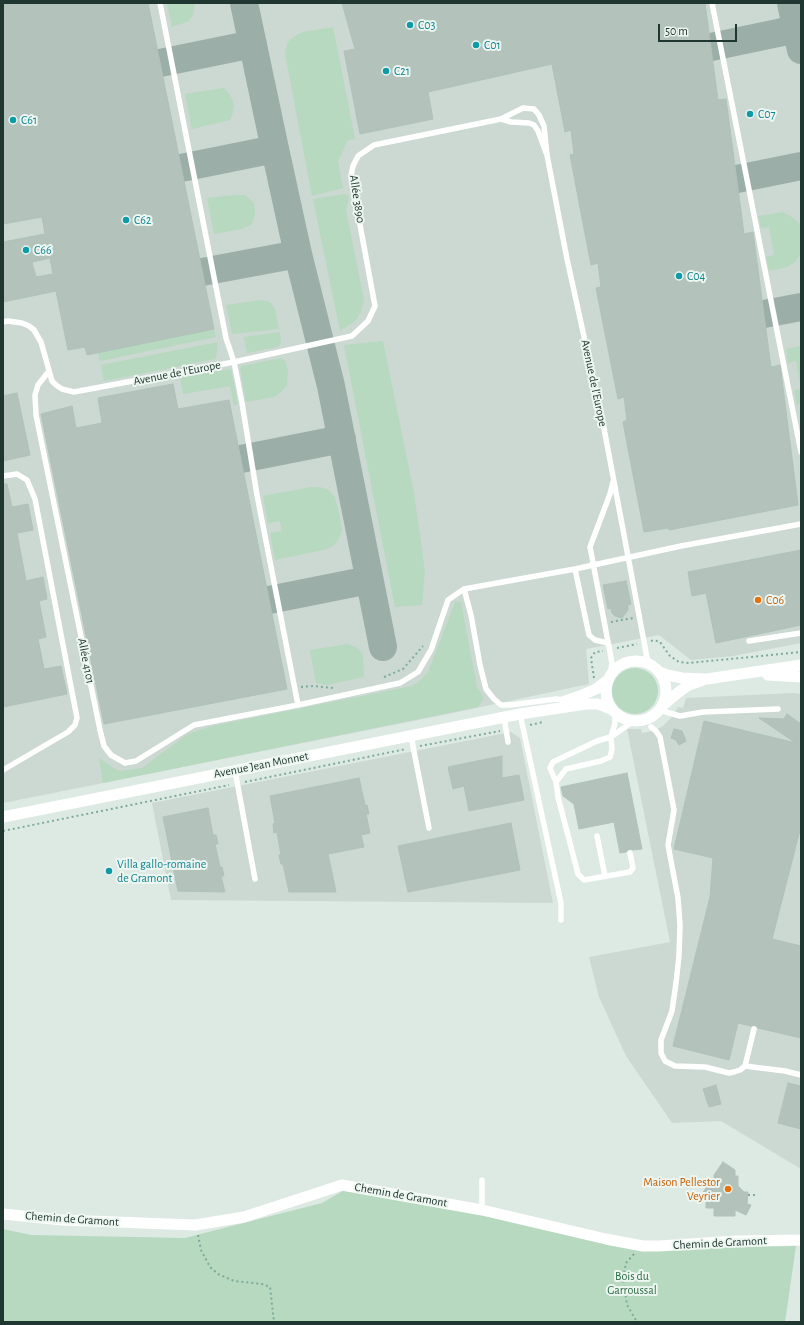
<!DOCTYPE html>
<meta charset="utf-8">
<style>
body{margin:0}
#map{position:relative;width:804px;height:1325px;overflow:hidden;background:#dde9e3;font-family:"Alegreya Sans",sans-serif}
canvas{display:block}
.frame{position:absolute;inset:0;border:4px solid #203731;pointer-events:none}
.scale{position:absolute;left:658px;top:24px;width:79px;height:18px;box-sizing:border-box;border:2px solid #203731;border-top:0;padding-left:5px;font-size:12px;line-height:14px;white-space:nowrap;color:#203731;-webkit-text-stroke:3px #edf6f1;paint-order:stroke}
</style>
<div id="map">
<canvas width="804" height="1325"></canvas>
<div class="frame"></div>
<div class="scale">50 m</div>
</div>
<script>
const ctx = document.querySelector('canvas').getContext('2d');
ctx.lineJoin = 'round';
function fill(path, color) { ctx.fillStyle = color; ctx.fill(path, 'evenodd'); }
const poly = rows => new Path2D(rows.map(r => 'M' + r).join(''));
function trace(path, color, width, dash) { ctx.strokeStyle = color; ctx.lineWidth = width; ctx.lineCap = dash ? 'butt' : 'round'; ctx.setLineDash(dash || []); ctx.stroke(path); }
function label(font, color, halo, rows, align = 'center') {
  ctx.font = font + ' "Alegreya Sans",sans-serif'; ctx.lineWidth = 4; ctx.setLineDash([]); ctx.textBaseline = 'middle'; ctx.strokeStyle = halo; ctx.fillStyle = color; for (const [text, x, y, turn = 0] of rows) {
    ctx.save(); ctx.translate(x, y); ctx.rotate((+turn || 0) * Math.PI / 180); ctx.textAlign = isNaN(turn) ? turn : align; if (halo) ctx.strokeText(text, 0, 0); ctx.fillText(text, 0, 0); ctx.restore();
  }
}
const built = poly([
 [3,3,801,3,801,643,733,656,691,660,659,635,586,649,589,684,448,714,3,803],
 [793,693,801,694,801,1169,721,1121,672,1123,626,1056,599,997,589,957,670,942,627,729,641,729,642,733,653,731,663,726,671,718,678,707,683,708,686,698],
 [511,732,520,738,553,903,171,900,152,803]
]);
const green = poly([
 [167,3,195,3,193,15,189,21,172,27],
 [333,27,355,139,348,140,338,161,343,188,312,196,285,53,288,42,295,36,303,32],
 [224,88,230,95,234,104,233,113,230,120,192,129,185,94],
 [345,194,349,196,346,210,364,300,361,312,355,321,340,331,313,199],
 [235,195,245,195,254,203,255,211,254,219,251,225,241,229,214,234,207,198],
 [783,212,793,218,801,225,801,254,795,262,787,267,769,271,766,257,774,255,769,227,761,228,758,216],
 [260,300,270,302,275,309,279,329,232,334,226,305],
 [214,329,216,337,100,361,98,353],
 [280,332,281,340,280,345,277,347,247,353,244,337],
 [383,341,414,493,425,571,422,605,395,607,344,345],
 [218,342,216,359,104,381,101,365],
 [801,346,801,388,796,361,788,363,786,349],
 [281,358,286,362,288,372,287,385,281,392,274,397,246,402,240,368,242,366],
 [231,369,238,404,234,405,230,386,183,394,180,378],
 [801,389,801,403,797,404,794,390],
 [311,487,320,487,329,490,335,498,339,513,342,530,339,538,334,545,327,549,275,560,270,533,282,531,280,521,268,523,263,496],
 [456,600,456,602,461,602,477,688,484,698,478,707,103,783,99,758,110,766,120,771,142,768,188,734,212,726,412,686,420,681,428,672],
 [348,644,357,648,363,654,364,677,327,685,316,683,310,650],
 '612 691a23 23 0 1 1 46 0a23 23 0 1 1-46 0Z',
 [348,1188,657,1249,796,1246,785,1322,3,1322,3,1229,31,1235,185,1238,322,1203]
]);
const taxiway = poly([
 [244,3,275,149,298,254,331,386,383,647],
 [791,3,801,50],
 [711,47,797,29],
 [160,63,253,44],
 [181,168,275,149],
 [737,179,801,166],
 [202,272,298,254],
 [764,314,801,307],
 [241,459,342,439],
 [269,600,369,580]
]);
const building = poly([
 [3,3,148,3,214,329,87,355,85,347,68,350,56,291,3,302,3,242,45,234,42,217,3,224,3,3],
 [50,258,53,274,36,277,32,262,50,258],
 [342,3,705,3,718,100,726,99,744,234,753,232,771,367,780,365,781,372,798,505,669,530,668,528,644,532,623,422,627,420,624,397,618,399,596,288,601,287,598,263,591,265,570,155,574,154,571,130,565,132,552,64,428,92,433,119,360,134,344,51,355,49,342,3],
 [173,384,178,409,229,400,287,689,104,724,41,414,72,406,76,428,102,423,98,398,173,384],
 [17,393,30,455,3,461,3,396,17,393],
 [3,484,7,484,12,507,28,504,33,530,17,533,26,581,43,577,47,599,39,601,46,637,38,639,44,669,61,666,67,694,3,707,3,484],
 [801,550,801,625,716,643,706,593,692,596,688,572,801,550],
 [626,581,631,604,628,605,628,610,622,618,615,616,612,613,611,608,608,609,603,585,626,581],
 [787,714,801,724,801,826,772,939,801,946,801,1038,758,1028,755,1025,751,1026,738,1023,729,1060,673,1046,710,897,713,858,674,849,704,721,796,743,759,718,784,719,787,714],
 [674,729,682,731,686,741,679,745,676,740,671,738,674,729],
 [502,756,502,778,519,775,524,800,469,811,464,786,453,789,448,767,502,756],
 [627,773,642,849,633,850,630,849,626,852,620,853,614,822,579,829,574,804,563,796,561,787,627,773],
 [359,778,365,805,367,805,369,814,366,814,370,833,361,835,364,847,328,854,336,892,289,892,283,864,281,864,279,855,281,855,277,832,274,833,273,824,275,823,270,796,359,778],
 [208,808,213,835,216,835,218,844,215,844,220,867,222,867,224,876,221,876,225,892,178,891,163,817,208,808],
 [511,823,520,870,408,892,398,846,511,823],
 [788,1083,801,1086,801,1129,778,1123,788,1083],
 [716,1085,721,1104,709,1107,703,1089,716,1085],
 [723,1162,735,1170,735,1176,738,1176,738,1186,744,1192,748,1192,747,1204,751,1205,746,1215,735,1210,735,1216,714,1216,714,1208,706,1208,706,1202,703,1198,702,1194,706,1188,706,1180,714,1180,714,1175,723,1162]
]);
const path = poly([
 [611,622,633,618],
 [651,641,654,640,660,642,670,656,679,662,689,663,801,652],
 [617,648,637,644],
 [384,677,403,669,423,646],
 [594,678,591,658,595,652,603,651],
 [301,687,314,686,333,688],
 [530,725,543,722],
 [420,746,500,731],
 [245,782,406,749],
 [3,831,229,785],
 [748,1195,756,1195],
 [198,1235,201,1250,210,1267,218,1274,234,1281,262,1284,270,1287,274,1322],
 [634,1254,626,1263,623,1278,627,1305,637,1322]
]);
const lane = poly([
 [160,3,226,338,234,362,242,403,257,495,298,705],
 [712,3,801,452],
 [501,119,511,122,529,123,534,125,538,131,547,155,567,259,603,423,648,663],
 [3,322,8,321,22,323,29,326,34,330,41,342,52,381,56,385,62,389,74,392,234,362,352,336,368,321,375,306,351,176,353,166,358,156,374,145,501,119,523,108,534,109,539,115,544,126,547,155],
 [49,371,38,385,35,395,36,415,100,730,104,746,111,755,125,763,136,761,194,725,298,705,400,683,418,672,431,650,448,600,464,589,575,569,681,546,801,524],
 [3,476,17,474,27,480,35,499,77,718,75,725,68,732,3,770],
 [575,569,589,635,595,640,608,643],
 [464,589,471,615,480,665,486,689,494,699,501,705,510,705,556,699,566,700],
 [749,641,801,633],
 [610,675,612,663,590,547,610,494,613,482],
 [659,710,680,716,703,712,778,709],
 [615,712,615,723,611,737,635,720],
 [520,714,561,903,561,920],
 [504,717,508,742],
 [651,727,656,731,660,737,674,810,668,845,678,898,680,925,679,956,676,983,672,1011,661,1040,661,1053,665,1061,675,1066,705,1067,729,1073,734,1072,740,1070,745,1066,754,1029],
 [411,736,429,828],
 [235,771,255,879],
 [556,782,566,769,601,761,610,757,612,749,611,737,597,741,553,762,550,768,556,782,558,797,578,874,584,880,630,872,633,868,630,853],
 [597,836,605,876],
 [745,1066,785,1071,801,1075],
 [482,1210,482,1180]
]);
const street = poly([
 '606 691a30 30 0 1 1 60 0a30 30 0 1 1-60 0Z',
 [659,672,667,675,682,678,707,679,801,665],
 [768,675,801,677],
 [565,701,580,696,596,689,608,680],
 [662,706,680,691,689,685,703,680],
 [3,817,520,714,586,704,598,704,613,710],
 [3,1214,62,1220,195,1225,244,1217,342,1185,482,1210,606,1239,643,1246,659,1246,736,1241,801,1240]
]);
const markers = [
 [410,25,4,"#0f9aa8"],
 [476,45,4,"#0f9aa8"],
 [386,71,4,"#0f9aa8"],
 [750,114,4,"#0f9aa8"],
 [13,120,4,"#0f9aa8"],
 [126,220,4,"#0f9aa8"],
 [26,250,4,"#0f9aa8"],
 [679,276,4,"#0f9aa8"],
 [758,600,4,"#e8710a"],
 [109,871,4,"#0f9aa8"],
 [728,1189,4,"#e8710a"]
];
const cultureNames = [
 ["C03",418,25],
 ["C01",484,45],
 ["C21",394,71],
 ["C07",758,114],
 ["C61",21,120],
 ["C62",134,220],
 ["C66",34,250],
 ["C04",687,276],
 ["Villa gallo-romaine",117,864],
 ["de Gramont",117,878]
];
const streetNames = [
 ["Allée 3890",357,199,81],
 ["Avenue de l'Europe",177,373,-11],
 ["Avenue de l'Europe",594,383,78],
 ["Allée 4101",86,661,79],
 ["Avenue Jean Monnet",261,765,-11],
 ["Chemin de Gramont",401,1195,10],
 ["Chemin de Gramont",72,1219,4],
 ["Chemin de Gramont",720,1243,-3]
];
const foodNames = [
 ["C06",766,600],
 ["Maison Pellestor",720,1182,"right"],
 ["Veyrier",720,1196,"right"]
];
const parkNames = [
 ["Bois du",632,1276],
 ["Garroussal",632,1290]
];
fill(built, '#ccd8d2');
fill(green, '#b6d9bf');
trace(taxiway, '#9caea8', 28);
fill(building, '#b3c3bc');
trace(building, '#b0c2ba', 1);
trace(path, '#7fab9d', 2, [2, 3]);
trace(lane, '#fff', 5.5);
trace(street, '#fff', 11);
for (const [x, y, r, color] of markers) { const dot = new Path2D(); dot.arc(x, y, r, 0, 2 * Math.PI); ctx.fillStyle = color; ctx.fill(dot); trace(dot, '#edf6f1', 1.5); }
label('12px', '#0d838f', '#edf6f1', cultureNames, 'left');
label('12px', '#203731', '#edf6f1', streetNames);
label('12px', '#c56008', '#edf6f1', foodNames, 'left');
label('12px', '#2c6c44', '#edf6f1', parkNames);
</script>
